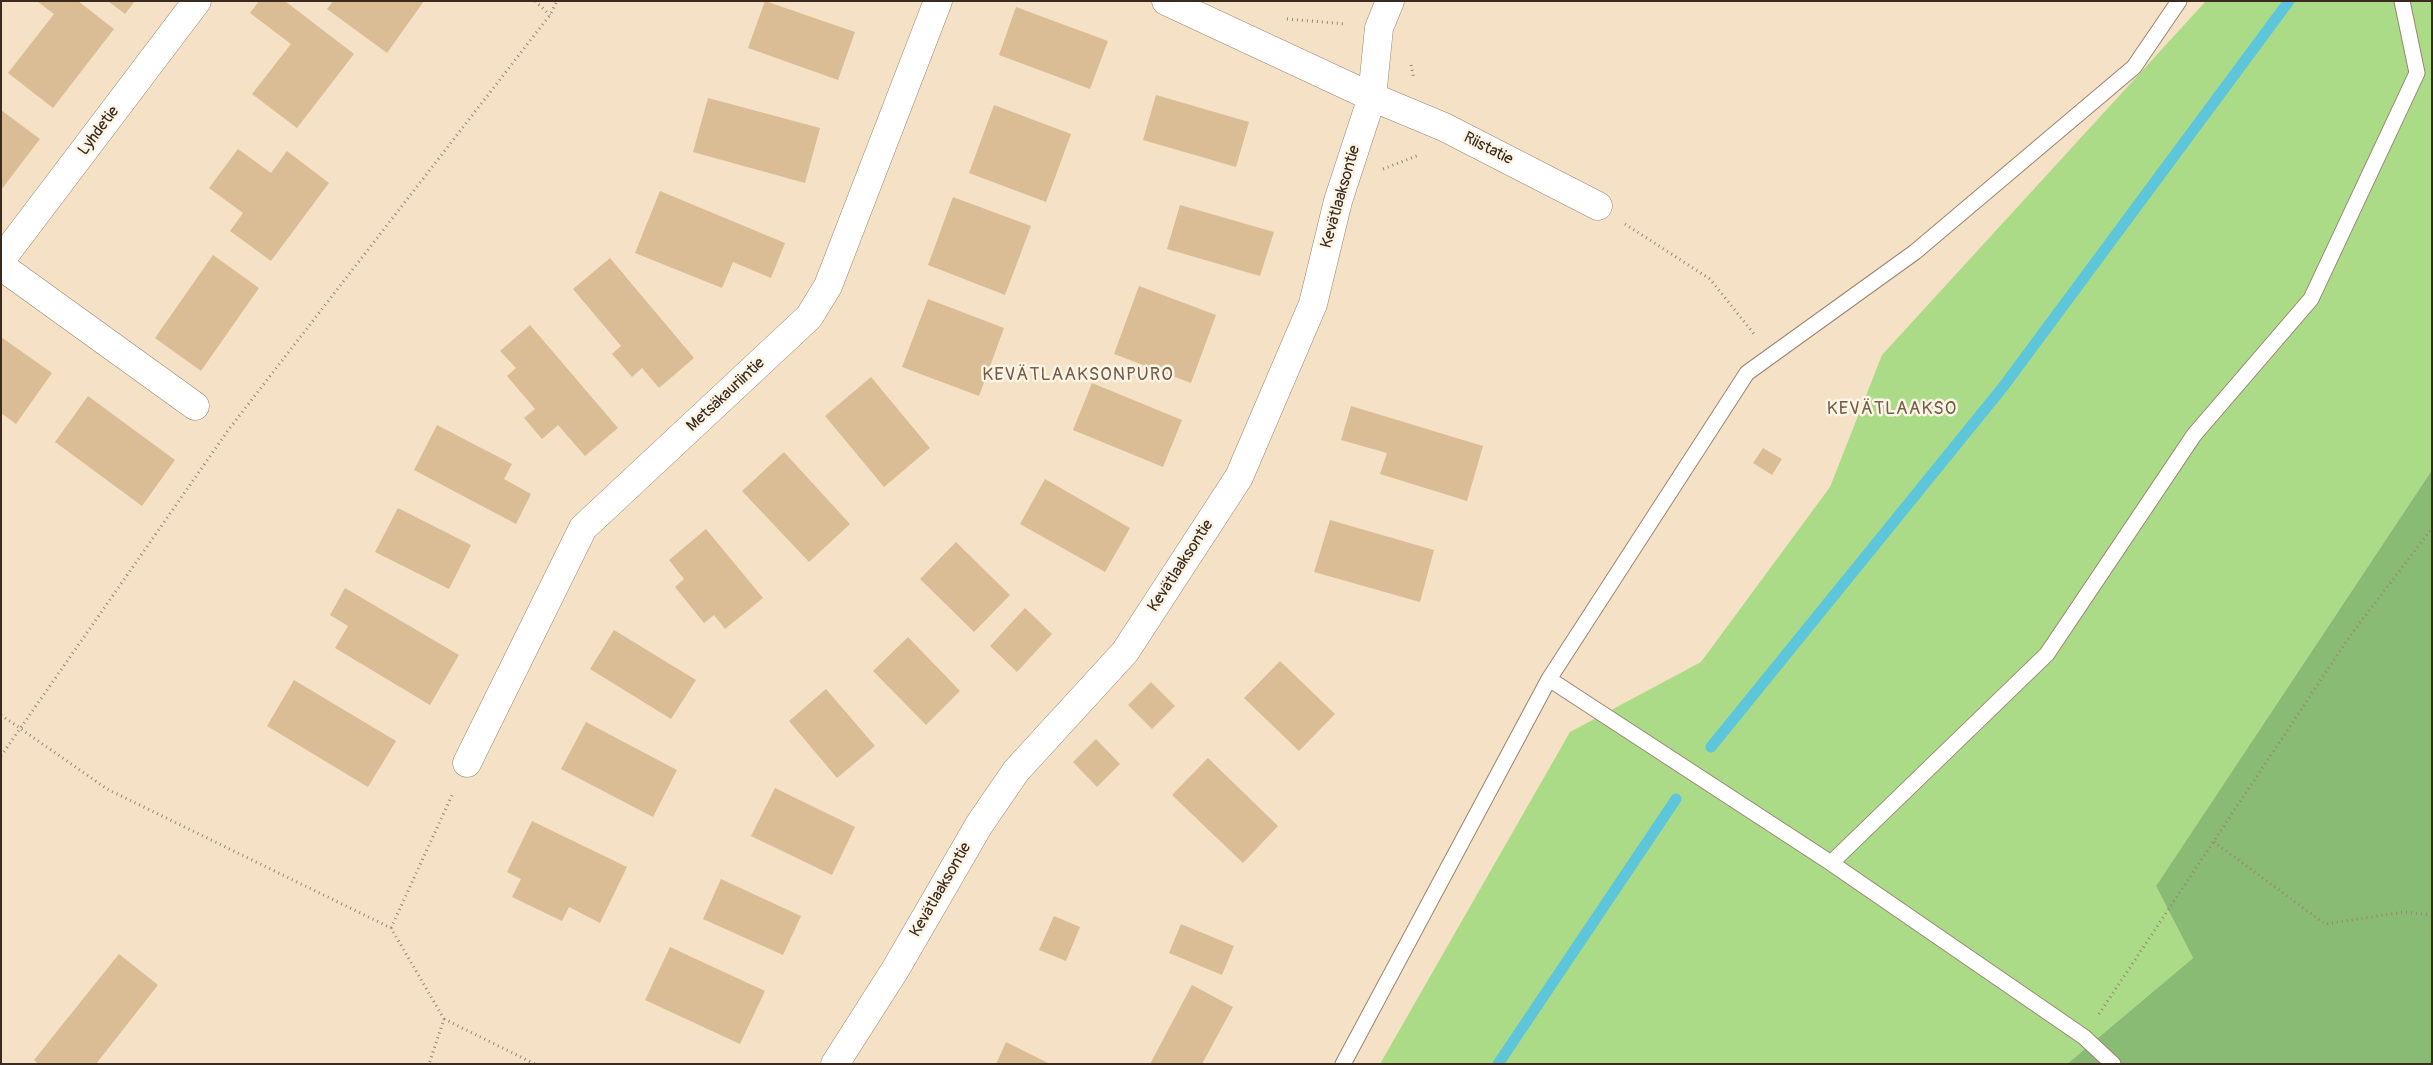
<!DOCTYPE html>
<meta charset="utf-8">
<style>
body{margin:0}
#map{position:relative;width:2433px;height:1065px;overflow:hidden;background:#f5e1c5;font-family:Pangolin,sans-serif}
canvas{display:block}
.frame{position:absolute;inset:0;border:2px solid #3b2a1e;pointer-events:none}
</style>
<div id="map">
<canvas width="2433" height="1065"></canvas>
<div class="frame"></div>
</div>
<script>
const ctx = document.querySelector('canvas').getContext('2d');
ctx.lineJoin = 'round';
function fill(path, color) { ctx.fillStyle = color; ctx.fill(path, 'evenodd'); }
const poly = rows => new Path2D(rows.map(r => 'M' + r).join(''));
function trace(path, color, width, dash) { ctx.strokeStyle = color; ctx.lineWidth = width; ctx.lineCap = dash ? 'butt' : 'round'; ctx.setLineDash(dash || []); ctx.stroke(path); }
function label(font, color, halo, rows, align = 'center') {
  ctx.font = font + ' Pangolin,sans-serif'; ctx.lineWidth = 5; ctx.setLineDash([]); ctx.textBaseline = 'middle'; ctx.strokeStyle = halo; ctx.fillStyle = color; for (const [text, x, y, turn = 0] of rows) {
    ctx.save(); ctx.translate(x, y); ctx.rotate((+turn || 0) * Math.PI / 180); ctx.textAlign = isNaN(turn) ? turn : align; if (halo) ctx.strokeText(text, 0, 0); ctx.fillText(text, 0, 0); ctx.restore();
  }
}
const green = poly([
 [2206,1,2432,1,2432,470,2156,886,2193,958,2067,1064,1380,1064,1570,732,1701,662,1830,487,1882,355]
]);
const forest = poly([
 [2432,470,2432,1064,2067,1064,2193,958,2156,886]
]);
const stream = poly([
 [1711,747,2003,387,2289,1],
 [1498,1064,1676,799]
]);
const building = poly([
 [37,1,78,1,114,29,53,108,8,73,54,14],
 [108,1,135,1,125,14],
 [259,1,285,1,354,54,297,128,252,94,291,44,250,13],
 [333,1,424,1,387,53,327,9],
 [765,1,855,32,838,80,748,48],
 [1016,7,1108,41,1090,89,999,55],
 [1156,95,1249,122,1236,167,1143,140],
 [708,98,820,128,805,183,693,152],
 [994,105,1071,134,1046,202,969,173],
 [1,110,40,139,1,190],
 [238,149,271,173,287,151,329,183,271,261,230,231,243,213,209,188],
 [660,191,785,243,771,278,733,262,722,288,635,253],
 [953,197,1031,226,1005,295,928,265],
 [1180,205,1274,232,1260,276,1167,249],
 [213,255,259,288,201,371,155,338],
 [610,258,694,358,659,388,642,368,632,377,612,354,621,346,573,289],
 [1139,286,1216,315,1191,383,1114,354],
 [928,299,1004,328,979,396,902,367],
 [530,325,618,428,585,456,558,425,542,439,524,418,535,409,507,376,516,368,500,351],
 [1,337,52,373,16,424,1,413],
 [871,377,930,448,884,487,825,416],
 [1092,383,1182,420,1163,467,1073,430],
 [88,396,175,460,142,506,55,442],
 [1351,406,1483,446,1467,501,1380,474,1387,453,1341,440],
 [437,425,512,464,504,479,531,494,516,524,414,470],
 [1763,448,1782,459,1772,475,1753,463],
 [784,452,850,524,809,562,742,491],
 [1045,479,1130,528,1105,572,1020,524],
 [398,508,471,545,449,589,375,552],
 [1330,520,1434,550,1420,602,1314,572],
 [706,529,763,598,725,629,714,615,704,623,675,587,684,579,669,560],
 [956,542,1010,595,974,632,920,579],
 [345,588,459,655,430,705,335,648,348,626,330,615],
 [1025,608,1052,634,1017,672,990,646],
 [614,630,696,680,671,719,590,669],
 [908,637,960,691,926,725,873,671],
 [1280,661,1335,714,1299,751,1244,698],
 [294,680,396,741,368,787,267,726],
 [1151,682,1175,706,1152,729,1128,705],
 [826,689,875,746,837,778,789,721],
 [586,722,677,770,653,817,561,769],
 [1096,739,1120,764,1097,787,1073,762],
 [1208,758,1278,826,1243,863,1172,795],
 [775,788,855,827,832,875,751,836],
 [532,821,627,867,600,923,569,907,562,921,512,897,521,879,507,872],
 [721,879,801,916,783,955,703,919],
 [1054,916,1080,927,1066,961,1039,950],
 [1181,924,1234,946,1222,975,1169,953],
 [670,947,765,991,740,1044,645,1000],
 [119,954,158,985,96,1064,38,1064,34,1060],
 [1192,985,1233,1007,1202,1064,1150,1064],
 [1006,1042,1050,1064,996,1064]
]);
const path = poly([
 [535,1,550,15],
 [1287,19,1346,24],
 [1411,65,1414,79],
 [1383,169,1419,155],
 [1625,224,1710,279,1754,334],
 [1,715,107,789,391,928,444,1019,429,1064],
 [1,756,229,429,550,15,557,1],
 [2214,842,2325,924,2404,912,2432,915],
 [391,928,453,793],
 [2099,1014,2350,636,2432,528],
 [444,1019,535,1064]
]);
const service = poly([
 [1549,679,1831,863,2084,1037,2113,1064],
 [1831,863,2047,654,2194,435,2311,299,2417,73,2402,1],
 [1343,1064,1549,679,1747,373,1915,252,2134,67,2179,1]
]);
const minor = poly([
 [1166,1,1372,97,1444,127,1598,206],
 [1,260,197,1],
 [1,266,195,406],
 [467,763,583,528,809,317,828,286,938,1],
 [835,1064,895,970,979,825,1016,771,1125,652,1239,477,1313,304,1338,201,1372,97,1379,28,1390,1]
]);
const streetNames = [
 ["Lyhdetie",99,131,-53],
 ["Riistatie",1488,149,27],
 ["Kevätlaaksontie",1341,197,-74],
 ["Metsäkauriintie",726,395,-43],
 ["Kevätlaaksontie",1181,566,-57],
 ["Kevätlaaksontie",941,890,-60]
];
const neighbourhoodNames = [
 ["KEVÄTLAAKSONPURO",1078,375],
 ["KEVÄTLAAKSO",1892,409]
];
fill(green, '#acdb88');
fill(forest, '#89bb74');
trace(stream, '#5ec6db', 11);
fill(building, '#dbbd95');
trace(service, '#988672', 17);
trace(minor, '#988672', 29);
trace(path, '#988672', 3, [1, 4]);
trace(service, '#fff', 15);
trace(minor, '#fff', 28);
label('16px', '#3b2a1e', '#fcf5e5', streetNames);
ctx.letterSpacing = '1px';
label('18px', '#735d48', '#fcf5e5', neighbourhoodNames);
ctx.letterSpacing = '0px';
</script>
